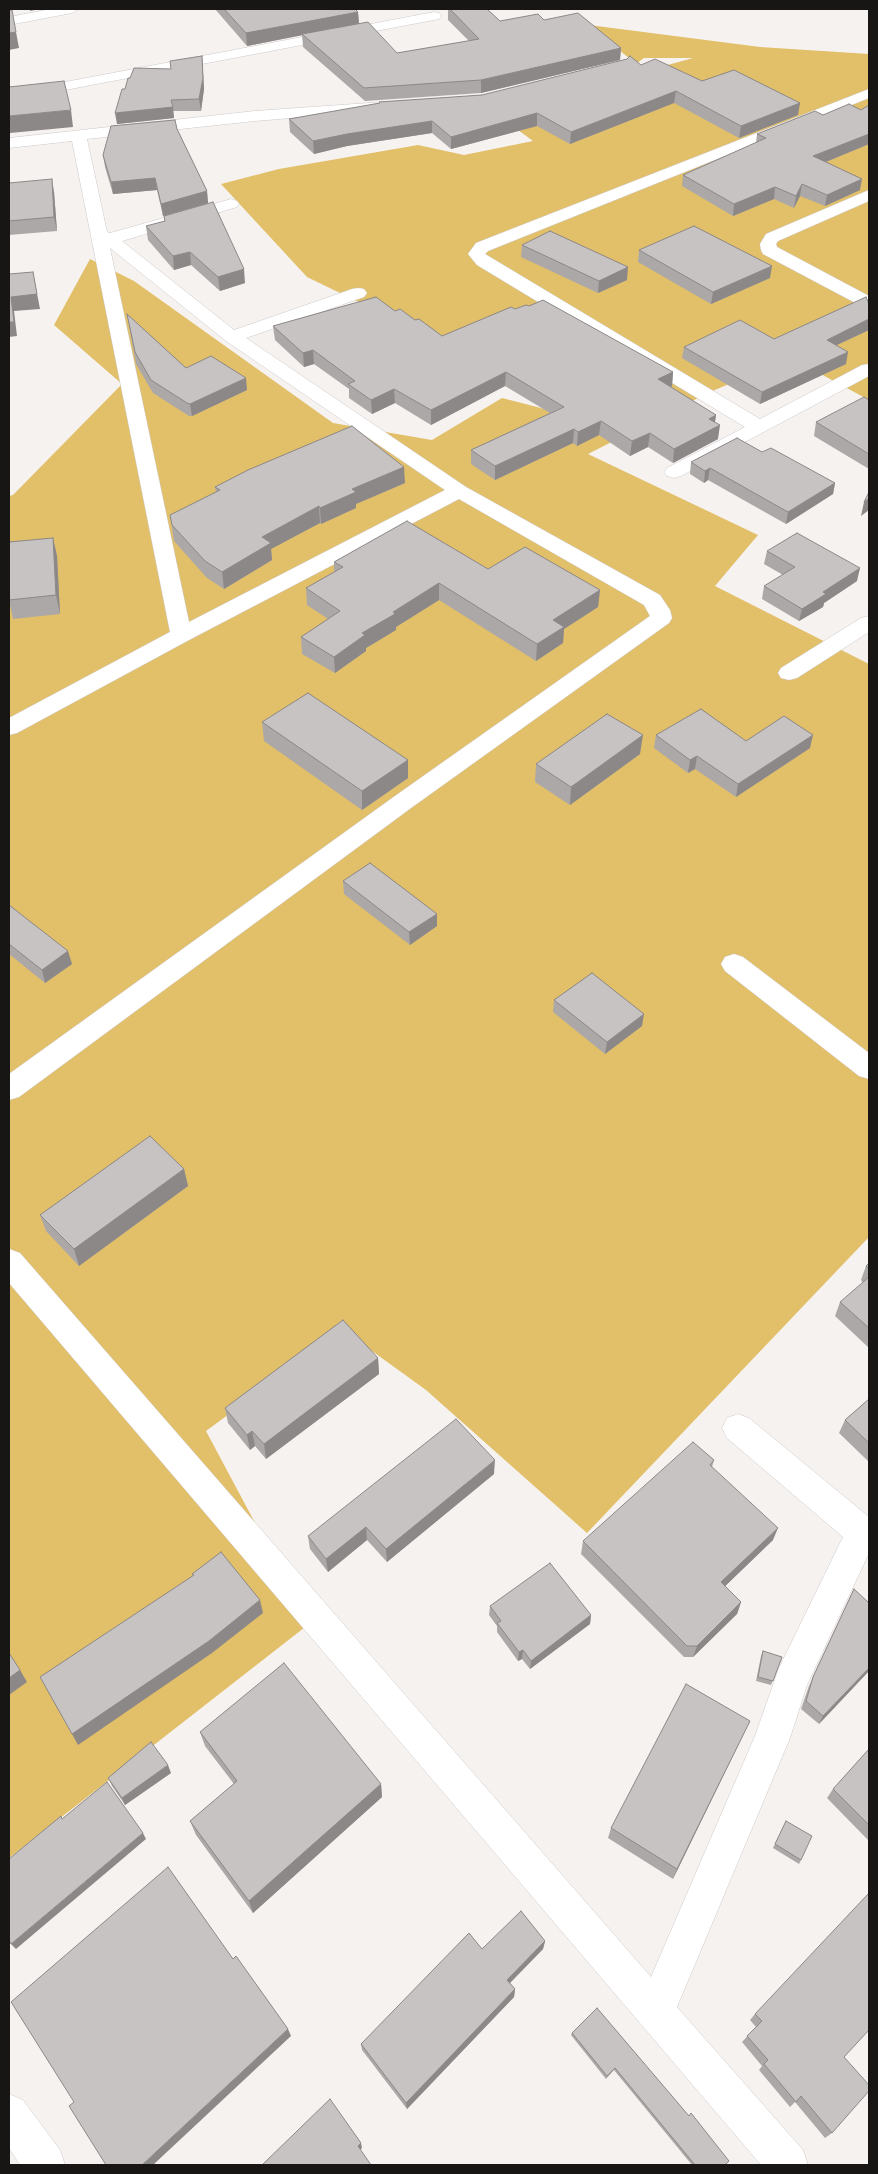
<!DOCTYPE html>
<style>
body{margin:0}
#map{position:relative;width:878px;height:2174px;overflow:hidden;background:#f6f2f0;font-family:"Space Grotesk",sans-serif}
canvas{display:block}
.frame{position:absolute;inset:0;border:10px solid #171615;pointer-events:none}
</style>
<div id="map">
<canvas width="878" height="2174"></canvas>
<div class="frame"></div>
</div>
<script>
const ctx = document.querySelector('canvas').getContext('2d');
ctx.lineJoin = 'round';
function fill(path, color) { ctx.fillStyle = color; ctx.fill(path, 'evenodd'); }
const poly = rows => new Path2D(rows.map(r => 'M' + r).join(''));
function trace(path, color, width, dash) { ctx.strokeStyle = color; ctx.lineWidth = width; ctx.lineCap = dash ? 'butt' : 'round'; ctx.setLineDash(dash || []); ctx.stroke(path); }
const green = poly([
 [589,25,760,47,869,54,869,400,791,358,710,392,588,454,758,535,715,586,869,664,869,1237,587,1533,426,1390,343,1330,206,1431,309,1624,9,1858,9,496,13,495,122,384,54,325,90,259,134,281,333,423,432,440,502,398,572,416,456,349,307,277,221,184,279,169,418,145,464,155,533,141,491,110,577,90,693,58,644,58,636,64]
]);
const minor = poly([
 [51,9,79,9,72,13,9,25,9,17,51,9],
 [434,12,439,13,441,16,439,19,44,94,9,97,9,89,44,86,434,12],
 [869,89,869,98,488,251,485,254,760,419,862,365,869,364,869,376,681,476,674,478,667,476,664,472,667,468,745,427,477,265,468,254,476,243,869,89],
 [383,102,388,104,391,107,388,110,255,121,87,139,107,232,110,233,231,199,237,201,239,204,237,207,122,241,234,330,352,289,358,288,364,289,367,293,364,297,246,338,466,487,660,595,670,610,672,618,669,623,411,808,19,1097,9,1100,9,1074,395,796,650,616,644,605,459,499,189,640,17,733,9,735,9,718,170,632,72,141,9,148,9,138,255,111,383,102],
 [110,248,226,341,445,490,189,622,110,248],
 [869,190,869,201,778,241,776,244,777,247,869,296,869,308,863,307,763,254,761,250,760,244,766,234,869,190],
 [869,616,869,632,797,678,789,680,781,678,778,673,781,668,861,618,869,616],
 [734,954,743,957,869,1053,869,1079,859,1076,725,971,721,964,725,957,734,954],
 [9,1249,20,1253,651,1977,755,1736,779,1668,843,1537,727,1438,722,1428,727,1418,738,1414,749,1418,869,1517,869,1553,807,1685,790,1738,677,2007,803,2150,808,2165,761,2165,9,1283,9,1249],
 [9,2094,23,2100,60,2150,65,2165,20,2165,9,2148,9,2094]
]);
const wall = poly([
 [215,9,355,9,358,12,359,24,397,53,469,41,448,20,448,9,487,9,500,21,544,20,621,48,620,60,481,93,365,101,303,47,302,35,247,46],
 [202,56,204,89,201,111,173,111,174,118,117,124,130,78,171,69],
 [641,65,702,81,798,115,739,138,674,103,570,144,537,126,451,149,432,133,347,146,314,154,290,132,289,119,379,104,379,102,482,95],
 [869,105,869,144,826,162,860,190,825,206,800,196,794,208,774,199,733,216,682,186,683,175,756,143,757,134,823,115,861,110],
 [177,129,207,191,208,203,245,283,220,291,191,265,174,270,148,240,146,226,165,222,164,216,204,205,163,216,157,190,113,194,105,167,103,155],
 [9,183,54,192,57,231,9,235],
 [522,245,627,280,598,293,521,257],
 [639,250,770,278,711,304,638,262],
 [869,304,869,330,837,345,846,364,760,404,682,358,684,347,774,339],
 [529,306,673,372,672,386,670,387,716,415,715,422,718,439,673,463,648,447,630,456,599,435,577,446,573,443,495,480,471,464,471,450,550,413,505,386,431,425,395,403,372,414,349,398,349,389,314,364,304,367,275,340,273,326,395,311,415,320,442,336,515,309],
 [127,314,186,368,247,390,192,416,189,416,153,393,136,364],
 [869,400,869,469,814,436,816,422],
 [762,452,835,483,833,494,786,524,708,480,704,483,690,474,691,462],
 [405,483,356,504,356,508,321,524,320,523,271,549,272,560,224,589,207,578,174,541,170,515,216,492,215,487],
 [53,538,57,556,60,614,13,619,9,600],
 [767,551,857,581,824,603,823,607,799,621,762,599,764,586,783,575,764,564],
 [334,562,488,569,600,590,598,607,564,629,563,643,536,661,439,600,396,627,396,630,366,648,366,651,335,673,302,654,301,637,328,619,307,605,306,588,334,572],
 [262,722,408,760,408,778,362,810,264,741],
 [656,735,746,741,810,748,736,797,695,769,688,773,654,748],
 [640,754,570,805,535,782,536,764],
 [343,881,437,914,437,926,410,945,344,894],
 [9,905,72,964,45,983,9,954],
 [554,1000,642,1026,605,1054,553,1012],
 [184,1169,188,1186,79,1266,46,1231,40,1215],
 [869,1263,869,1348,835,1316,840,1302,863,1283,861,1280,866,1266],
 [378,1358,379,1374,266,1459,255,1446,250,1450,228,1423,225,1408],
 [869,1399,869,1462,839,1433,845,1420],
 [714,1460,712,1467,773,1540,725,1586,741,1602,737,1614,693,1657,684,1657,581,1554,583,1541],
 [494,1474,387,1562,367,1540,328,1572,310,1549,308,1536],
 [854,1589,869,1603,869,1671,819,1724,801,1709,809,1686],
 [490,1606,591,1615,590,1624,530,1669,522,1659,518,1661,497,1632,497,1626,489,1615],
 [763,1651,782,1657,771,1685,756,1681,761,1656],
 [750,1721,673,1879,608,1838,611,1828],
 [200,1732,381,1784,382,1797,253,1913,196,1835,190,1821,234,1784,205,1746],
 [869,1749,869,1841,827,1798,833,1789],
 [171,1773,125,1805,112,1786,108,1778],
 [786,1821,801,1860,799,1864,773,1848],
 [545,1941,543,1949,510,1983,515,1989,514,1997,407,2109,362,2050,361,2044,482,1949],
 [755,2014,844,2057,832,2133,825,2138,795,2102,790,2107,759,2070,762,2066,742,2042,756,2027,750,2020],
 [572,2033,689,2116,725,2165,692,2165,614,2070,606,2079,571,2035]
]);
const shadedWall = poly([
 [30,9,40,9,30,11],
 [358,12,359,24,247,46,246,33],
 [16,32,19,48,9,50,9,33],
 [621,48,620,60,481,93,481,80],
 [202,56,204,89,201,111,199,99],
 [676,91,674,103,570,144,571,132],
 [800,103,798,115,739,138,741,126],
 [173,107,174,118,117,124,115,113],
 [71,110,73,127,10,133,9,128,9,116],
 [537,113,537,126,451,149,451,137],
 [432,121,432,133,347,146,314,154,313,141,347,134],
 [869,134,869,144,811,168,813,156],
 [155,178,157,190,113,194,111,182],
 [52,179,54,192,57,231,54,217],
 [862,179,860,190,825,206,827,195],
 [802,184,800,196,794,208,796,196],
 [775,187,774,199,733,216,734,204],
 [207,191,208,203,163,216,161,204],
 [190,252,191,265,174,270,173,256],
 [772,266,770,278,711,304,713,292],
 [628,267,627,280,598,293,599,281],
 [244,269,245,283,220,291,218,277],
 [33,272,40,309,14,311,17,336,9,337,9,322,11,297],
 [869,319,869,330,824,351,827,340],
 [313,350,314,364,304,367,303,353],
 [848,352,846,364,760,404,762,392],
 [506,372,505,386,431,425,431,410],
 [673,372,672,386,656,393,658,379],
 [246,378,247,390,192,416,190,404],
 [394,389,395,403,372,414,371,400],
 [716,415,714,428,720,425,718,439,673,463,674,449,709,419],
 [601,421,599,435,577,446,578,432],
 [574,429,573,443,495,480,495,466],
 [650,433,648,447,630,456,632,441],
 [404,467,405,483,356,504,356,508,321,524,320,508,352,489],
 [710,468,708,480,704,483,705,471],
 [835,483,833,494,786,524,788,512],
 [869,498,869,510,861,516,864,502],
 [319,506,320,523,271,549,272,560,224,589,222,572,262,537],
 [53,538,57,556,60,614,56,595],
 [860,568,857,581,824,603,823,607,799,621,802,609,823,592],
 [439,583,439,600,396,627,396,630,366,648,366,651,335,673,334,657,362,633,393,612],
 [600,590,598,607,564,629,563,643,536,661,537,644,553,620],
 [643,735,640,754,570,805,571,787],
 [813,735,810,748,736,797,738,784],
 [697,756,695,769,688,773,690,760],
 [408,760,408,778,362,810,362,791],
 [437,914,437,926,410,945,409,932],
 [68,951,72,964,45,983,42,970],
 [644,1014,642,1026,605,1054,607,1042],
 [184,1169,188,1186,79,1266,74,1249],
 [378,1358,379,1374,266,1459,264,1444],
 [252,1431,255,1446,250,1450,247,1435],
 [495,1460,494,1474,387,1562,386,1549],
 [366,1527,367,1540,328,1572,326,1559],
 [778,1528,773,1540,717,1594,721,1582],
 [260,1600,263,1613,212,1653,78,1745,72,1734],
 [741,1602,737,1614,693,1657,697,1646],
 [591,1615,590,1624,530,1669,531,1661],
 [523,1650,522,1659,518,1661,519,1652],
 [869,1668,869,1671,819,1724,823,1716],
 [20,1670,27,1682,9,1695,9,1678],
 [750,1721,744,1733,673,1879,677,1869],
 [168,1765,171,1773,125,1805,122,1798],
 [381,1784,382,1797,253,1913,249,1901],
 [143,1833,146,1839,16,1949,11,1944],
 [545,1941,543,1949,506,1987,507,1980],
 [515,1989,514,1997,407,2109,406,2103],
 [288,2029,291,2036,153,2165,142,2165],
 [361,2143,362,2148,359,2151,358,2146]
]);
const building = poly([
 [224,9,355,9,358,12,246,33,224,9],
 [450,9,487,9,500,21,538,14,544,20,578,13,621,48,481,80,364,88,302,34,368,22,397,53,479,39,450,9],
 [9,10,12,10,16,32,9,33,9,10],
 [202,56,203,78,199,99,171,100,173,107,115,113,122,89,125,89,128,78,130,78,134,68,171,69,170,61,202,56],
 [630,56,641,65,655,59,702,81,734,70,800,103,741,126,676,91,571,132,537,113,451,137,432,121,347,134,313,141,289,119,380,103,379,102,482,95,627,59,630,56],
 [64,81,71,110,9,116,9,87,64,81],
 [849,104,861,110,869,105,869,134,813,156,862,179,827,195,802,184,796,196,775,187,734,204,683,175,766,138,757,134,815,111,823,115,849,104],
 [175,120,177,129,207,191,161,204,155,178,111,182,103,155,111,126,175,120],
 [52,179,54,217,9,221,9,183,52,179],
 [213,202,244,269,218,277,190,252,173,256,146,226,165,221,164,216,213,202],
 [694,226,772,266,713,292,639,250,694,226],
 [550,231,628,267,599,281,522,245,550,231],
 [33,272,37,294,11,297,14,322,9,322,9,274,33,272],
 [376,297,395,311,400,309,415,320,419,319,442,336,511,307,515,309,526,305,529,306,543,300,673,372,658,379,716,415,709,419,720,425,674,449,650,433,632,441,601,421,578,432,574,429,495,466,471,450,564,407,506,372,431,410,394,389,371,400,348,384,355,381,313,350,303,353,273,326,376,297],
 [866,297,869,304,869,319,827,340,848,352,762,392,684,347,740,320,774,339,866,297],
 [127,314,186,368,211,356,246,378,190,404,187,403,151,380,135,352,127,314],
 [864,397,869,400,869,454,816,422,864,397],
 [352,426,404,467,352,489,356,492,320,508,319,506,262,537,271,543,222,572,205,561,172,525,170,515,220,490,215,487,248,470,352,426],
 [737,438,762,452,771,448,835,483,788,512,710,468,705,471,691,462,737,438],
 [869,492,869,498,864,502,869,492],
 [407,521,488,569,525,547,600,590,553,620,564,627,537,644,439,583,393,612,395,614,362,633,365,635,334,657,301,637,340,611,306,588,343,567,334,562,407,521],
 [797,533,860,568,823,592,826,594,802,609,764,586,795,567,767,551,797,533],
 [53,538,56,595,9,600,9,542,53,538],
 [308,693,408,760,362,791,262,722,308,693],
 [701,709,746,741,784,716,813,735,738,784,697,756,690,760,656,735,701,709],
 [607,714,643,735,571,787,536,764,607,714],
 [370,863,437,914,409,932,343,881,370,863],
 [9,905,68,951,42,970,9,944,9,905],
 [592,973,644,1014,607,1042,554,1000,592,973],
 [150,1136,184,1169,74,1249,40,1215,150,1136],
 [869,1263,869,1269,866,1266,869,1263],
 [869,1277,869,1328,840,1302,869,1277],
 [343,1320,378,1358,264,1444,252,1431,247,1435,225,1408,343,1320],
 [869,1399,869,1443,845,1420,869,1399],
 [456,1419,495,1460,386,1549,366,1527,326,1559,308,1536,456,1419],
 [693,1442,714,1460,710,1465,778,1528,721,1582,741,1602,697,1646,687,1646,583,1541,693,1442],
 [221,1552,260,1600,209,1641,72,1734,40,1677,194,1575,192,1574,221,1552],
 [550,1563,591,1615,531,1661,523,1650,519,1652,497,1623,501,1621,490,1606,550,1563],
 [854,1589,869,1603,869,1668,823,1716,806,1701,813,1677,854,1589],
 [763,1651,782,1657,773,1681,758,1677,763,1651],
 [9,1653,20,1670,9,1678,9,1653],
 [284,1663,381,1784,249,1901,190,1821,237,1781,200,1732,284,1663],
 [686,1684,750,1721,677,1869,611,1828,686,1684],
 [151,1742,168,1765,122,1798,108,1778,151,1742],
 [869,1749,869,1825,833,1789,869,1749],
 [107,1782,143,1833,11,1944,9,1940,9,1859,61,1816,62,1819,107,1782],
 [786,1821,812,1836,801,1860,775,1844,786,1821],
 [168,1867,233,1959,236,1956,288,2029,142,2165,106,2165,69,2106,74,2102,11,2002,168,1867],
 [869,1893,869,2030,844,2057,869,2085,869,2091,832,2133,801,2096,796,2102,764,2064,768,2060,747,2036,762,2021,755,2014,869,1893],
 [521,1911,545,1941,507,1980,515,1989,406,2103,361,2044,469,1933,482,1949,521,1911],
 [597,2008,689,2116,691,2113,729,2161,725,2165,695,2165,615,2068,607,2076,572,2033,597,2008],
 [330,2099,361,2143,358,2146,371,2165,262,2165,330,2099]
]);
fill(green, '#e2bf69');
trace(minor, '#cdc9c8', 1);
fill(minor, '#fff');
fill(wall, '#aca8a8');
fill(shadedWall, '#8c8888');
fill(building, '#c8c3c3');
trace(building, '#8c8888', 1);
</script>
